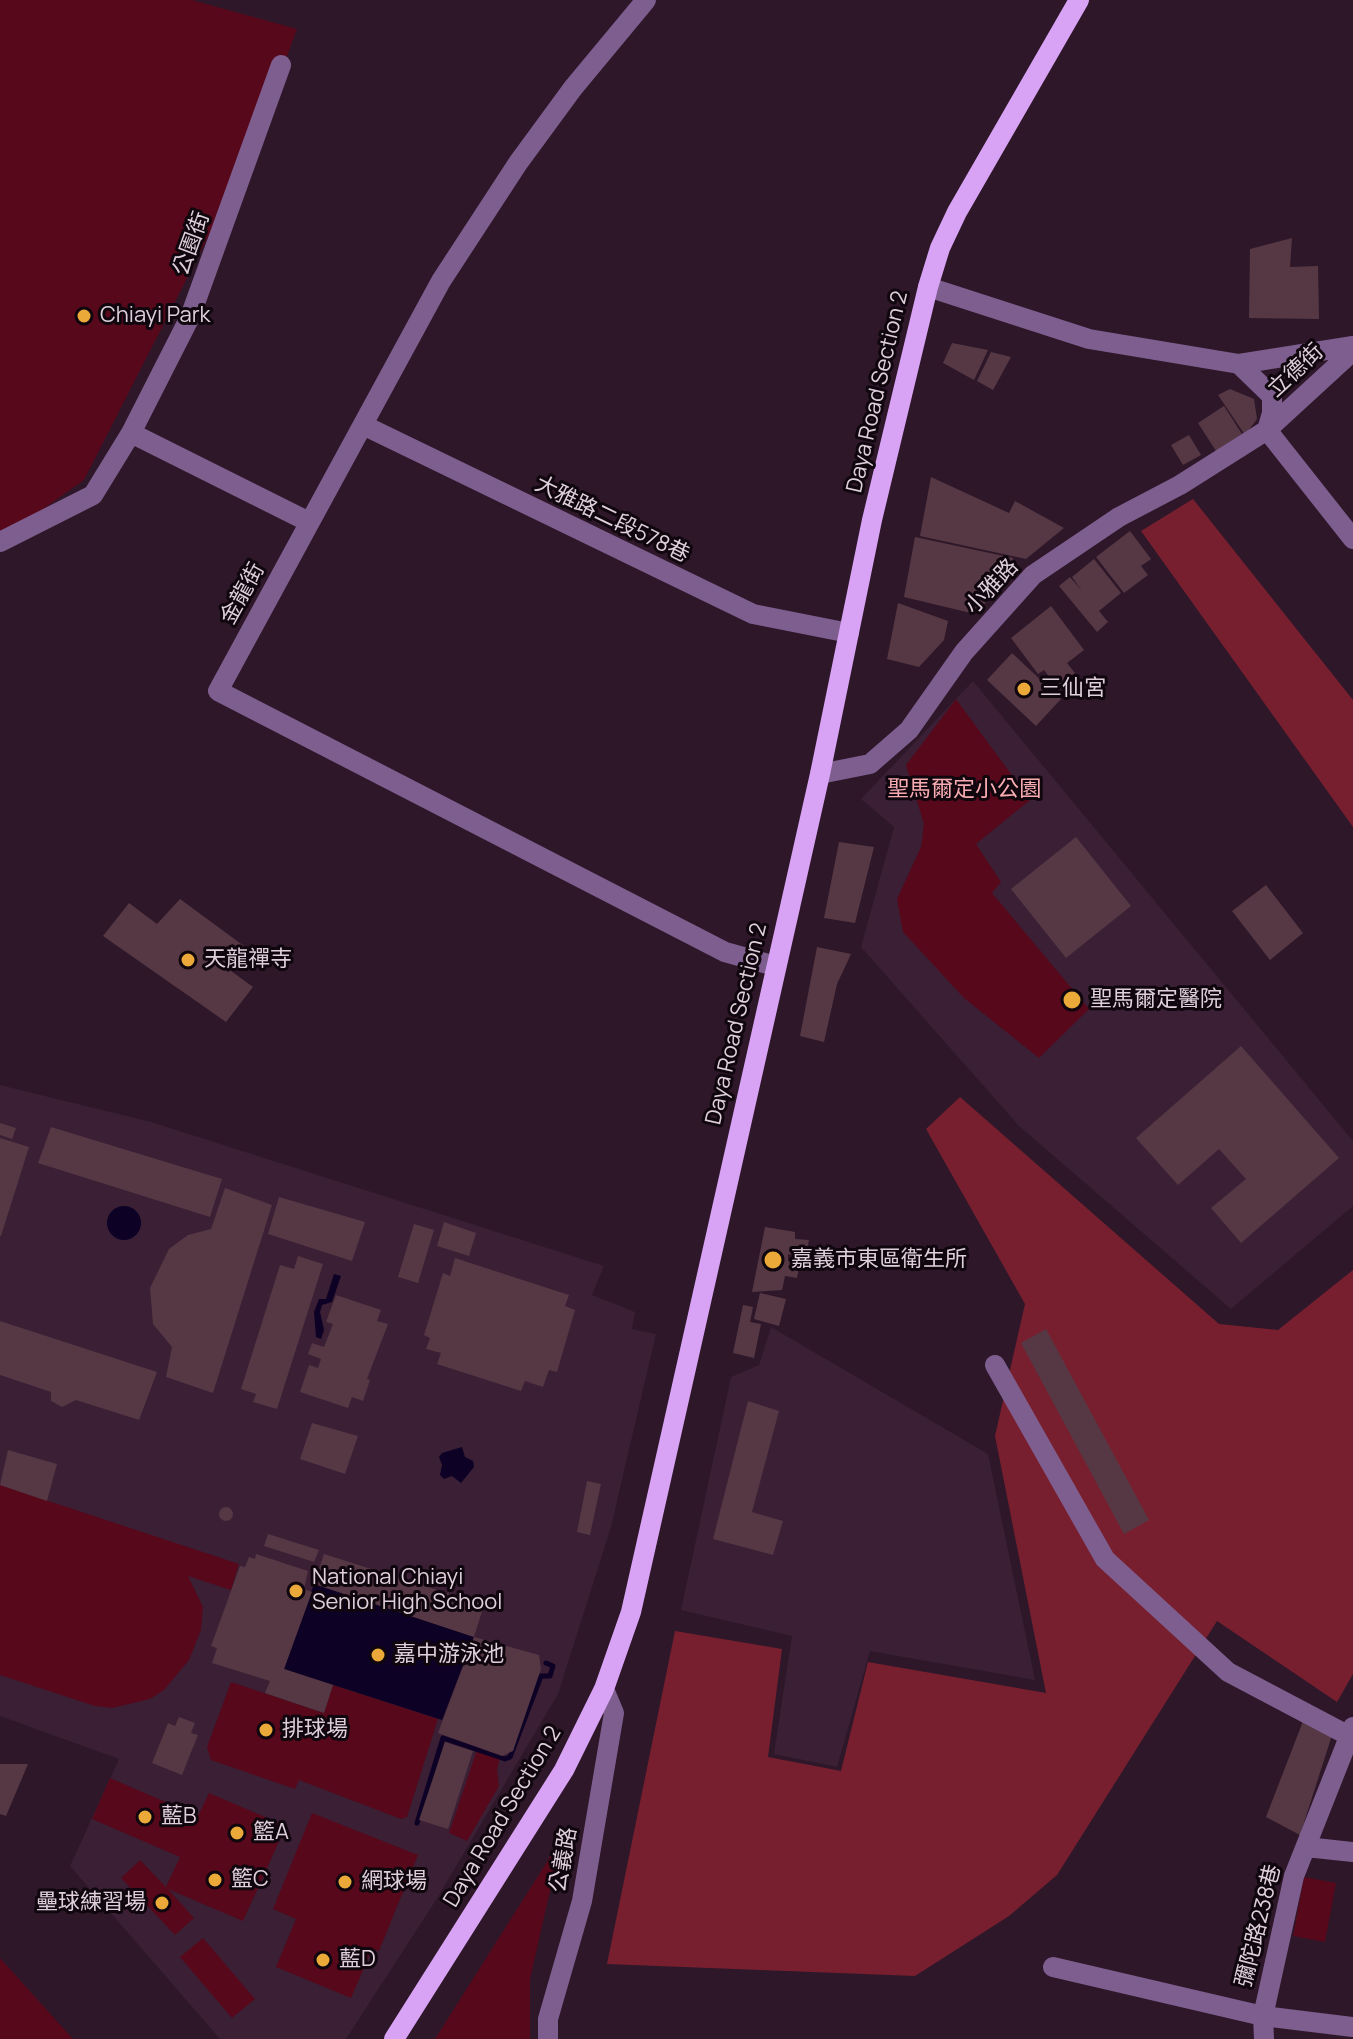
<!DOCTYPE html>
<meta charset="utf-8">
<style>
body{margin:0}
canvas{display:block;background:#2d1729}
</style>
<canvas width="1353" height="2039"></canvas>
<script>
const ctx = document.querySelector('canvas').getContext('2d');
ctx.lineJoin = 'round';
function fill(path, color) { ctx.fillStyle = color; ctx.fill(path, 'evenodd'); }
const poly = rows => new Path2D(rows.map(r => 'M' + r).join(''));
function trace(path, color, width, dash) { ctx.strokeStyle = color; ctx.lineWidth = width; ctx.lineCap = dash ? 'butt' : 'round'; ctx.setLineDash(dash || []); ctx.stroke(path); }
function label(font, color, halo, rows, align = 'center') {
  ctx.font = font + ' Manrope,"Noto Sans TC",sans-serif'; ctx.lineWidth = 6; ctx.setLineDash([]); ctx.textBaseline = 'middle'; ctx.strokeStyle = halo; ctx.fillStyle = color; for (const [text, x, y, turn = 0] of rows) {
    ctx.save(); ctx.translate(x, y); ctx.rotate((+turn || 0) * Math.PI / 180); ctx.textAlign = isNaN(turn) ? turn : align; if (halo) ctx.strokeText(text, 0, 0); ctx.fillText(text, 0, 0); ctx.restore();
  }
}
const built = poly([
 [973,681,1353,1141,1353,1206,1231,1309,1019,1126,861,947,894,827,861,799],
 [0,1085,151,1122,604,1266,592,1295,635,1312,632,1329,656,1334,611,1527,558,1694,436,1900,346,2039,220,2039,70,1866,119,1759,0,1716],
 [771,1327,988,1454,1035,1680,870,1651,837,1767,774,1754,792,1636,681,1610,731,1377,759,1365]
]);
const green = poly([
 [0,0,192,0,297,29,252,151,84,480,0,540],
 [956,699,1030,800,976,844,1001,882,992,893,1089,1009,1039,1058,964,998,903,932,897,899,921,847,924,824,906,765],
 [0,1485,239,1564,231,1590,188,1576,203,1607,201,1630,189,1660,164,1690,150,1699,112,1708,95,1706,0,1675],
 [231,1682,324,1713,333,1685,438,1719,407,1817,401,1819,299,1780,295,1789,211,1760,207,1747],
 [477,1750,500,1757,497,1770,499,1786,467,1841,449,1833],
 [110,1778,198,1816,209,1793,286,1826,243,1921,168,1889,194,1918,175,1935,121,1878,140,1860,166,1887,180,1857,92,1819],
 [312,1813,418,1855,379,1951,372,1949,351,1998,276,1967,296,1919,273,1909],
 [562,1838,530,1979,530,2039,435,2039],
 [1304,1877,1336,1883,1325,1942,1293,1936],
 [203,1938,255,1999,232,2018,180,1957],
 [0,1958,73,2039,0,2039]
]);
const forest = poly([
 [1193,499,1353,700,1353,827,1141,531],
 [960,1097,1219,1324,1278,1330,1353,1270,1353,1674,1337,1702,1217,1621,1057,1875,1009,1916,915,1976,607,1964,675,1631,782,1649,768,1757,841,1771,868,1662,1046,1693,995,1436,1025,1304,926,1129]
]);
const water = poly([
 '107 1223a17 17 0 1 1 34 0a17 17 0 1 1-34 0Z',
 [334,1274,341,1276,332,1302,322,1305,320,1312,324,1330,321,1339,316,1337,314,1312,319,1299,326,1299],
 [462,1447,465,1457,473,1461,474,1467,461,1483,452,1476,444,1479,440,1475,442,1465,439,1457,442,1453],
 [314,1584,474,1637,442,1720,284,1669]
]);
const stream = poly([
 [417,1823,443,1738,505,1759,510,1757,541,1676,550,1676,553,1666,546,1663]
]);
const building = poly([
 [1292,238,1290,267,1318,266,1319,319,1249,318,1250,249],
 [952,343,988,350,974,380,943,363],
 [991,352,1011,357,993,390,977,381],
 [1230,389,1254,399,1257,419,1245,435,1218,395],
 [1224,406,1242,434,1216,451,1198,423],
 [1189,435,1201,455,1183,465,1171,445],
 [931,477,1009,513,1015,501,1064,528,1026,559,920,536],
 [1130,531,1151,559,1141,566,1148,575,1124,593,1096,557],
 [915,537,1013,558,1009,578,975,614,904,597],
 [1094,559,1121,593,1099,611,1108,622,1097,632,1059,586,1070,577,1082,591,1072,577],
 [898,603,948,621,944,640,919,667,887,659],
 [1051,606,1084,650,1067,663,1075,673,1057,687,1044,670,1038,674,1011,638],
 [1012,653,1061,699,1036,726,987,680],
 [1076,837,1131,906,1066,958,1011,889],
 [839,842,874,847,855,923,824,918],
 [1266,885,1303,933,1270,960,1232,911],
 [180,899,248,949,231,971,253,987,226,1022,103,936,129,903,157,924],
 [817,947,851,954,837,984,824,1042,800,1036],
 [1241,1046,1339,1158,1241,1243,1211,1208,1246,1179,1219,1149,1178,1185,1136,1138],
 [0,1123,16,1128,12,1139,0,1135],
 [51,1127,222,1179,210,1217,38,1163],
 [0,1138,29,1147,1,1236,0,1236],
 [225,1188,272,1205,213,1393,166,1377,172,1347,153,1324,150,1288,169,1249,188,1235,211,1229],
 [279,1197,365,1222,352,1261,268,1234],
 [444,1222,476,1233,469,1256,437,1246],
 [414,1224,434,1230,418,1283,398,1277],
 [765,1227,795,1232,795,1239,809,1240,805,1259,788,1254,788,1261,800,1263,797,1278,785,1276,782,1290,752,1292],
 [298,1256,323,1264,277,1409,253,1402,256,1394,241,1389,280,1265,294,1269],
 [455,1258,569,1295,565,1306,575,1310,557,1372,549,1370,543,1387,525,1381,521,1391,437,1364,441,1353,426,1349,430,1338,424,1335,443,1273,450,1276],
 [760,1293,786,1299,779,1326,754,1319],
 [336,1295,381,1310,377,1321,388,1324,367,1379,370,1380,363,1401,352,1397,348,1408,300,1392,309,1365,318,1368,321,1359,308,1354,312,1343,324,1347,333,1324,326,1322],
 [743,1305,753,1307,750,1322,761,1324,754,1358,733,1353],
 [0,1321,157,1372,139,1420,76,1400,62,1407,51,1401,51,1392,0,1375],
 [1046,1329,1149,1520,1124,1534,1021,1343],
 [748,1401,779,1411,752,1512,783,1521,773,1555,713,1539],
 [312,1423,358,1436,345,1474,300,1459],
 [8,1450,57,1464,47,1501,0,1485],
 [587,1481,601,1484,590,1535,577,1532],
 '219 1514a7 7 0 1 1 14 0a7 7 0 1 1-14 0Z',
 [268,1534,319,1550,314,1562,264,1546],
 [256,1554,308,1571,304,1589,312,1592,284,1669,333,1685,324,1713,265,1693,270,1681,212,1663,217,1648,211,1646,240,1566,245,1567,249,1557,255,1559],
 [324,1554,484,1605,474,1637,539,1655,541,1669,513,1751,502,1756,438,1733,474,1637,314,1584],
 [1305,1716,1333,1732,1300,1835,1266,1817],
 [179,1717,195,1723,191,1733,198,1735,182,1775,152,1763,168,1723,175,1726],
 [445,1742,473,1751,448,1829,419,1820],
 [0,1764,28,1764,6,1816,0,1814]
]);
const minor = poly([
 [646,0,573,88,518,163,441,281,218,691,725,952,775,966],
 [928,287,1089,339,1239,364,1353,346],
 [1353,351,1267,430,1353,539],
 [363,425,753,614,849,633],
 [131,433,309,522],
 [0,542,93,495,131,433,190,317,281,65],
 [820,774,870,764,909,730,964,652,1033,575,1119,517,1180,485,1267,430,1272,413,1272,396,1239,364],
 [995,1365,1105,1559,1228,1672,1353,1738],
 [1306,1847,1353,1852],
 [1053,1967,1263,2016,1353,2027],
 [548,2039,548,2019,582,1901,614,1713,604,1689],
 [1264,2039,1263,2016,1294,1876,1353,1727]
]);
const major = poly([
 [394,2039,564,1770,604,1689,631,1612,820,774,872,520,928,287,940,248,957,212,1079,0]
]);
const markers = [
 [84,316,8,"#eba93a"],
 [1024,689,8,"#eba93a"],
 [188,960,8,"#eba93a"],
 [1072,1000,10,"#eba93a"],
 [773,1260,10,"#eba93a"],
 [296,1591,8,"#eba93a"],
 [378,1655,8,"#eba93a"],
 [266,1730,8,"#eba93a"],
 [145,1817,8,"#eba93a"],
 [237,1833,8,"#eba93a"],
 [215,1880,8,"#eba93a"],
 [345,1882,8,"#eba93a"],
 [162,1903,8,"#eba93a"],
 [323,1960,8,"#eba93a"]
];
const streetNames = [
 ["公園街",192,244,-70],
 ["立德街",1296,371,-43],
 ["Daya Road Section 2",878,392,-77],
 ["大雅路二段578巷",612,520,26],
 ["小雅路",992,587,-47],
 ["金龍街",243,594,-61],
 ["Daya Road Section 2",737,1024,-77],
 ["Daya Road Section 2",503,1817,-59],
 ["公義路",564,1860,-80],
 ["彌陀路238巷",1259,1926,-76]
];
const poiNames = [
 ["Chiayi Park",100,316],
 ["三仙宮",1040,689],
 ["天龍禪寺",204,960],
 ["聖馬爾定醫院",1090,1000],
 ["嘉義市東區衛生所",791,1260],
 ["National Chiayi",312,1578],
 ["Senior High School",312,1603],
 ["嘉中游泳池",394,1655],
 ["排球場",282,1730],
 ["藍B",161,1817],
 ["籃A",253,1833],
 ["籃C",231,1880],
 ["網球場",361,1882],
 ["壘球練習場",146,1903,"right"],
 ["藍D",339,1960]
];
const parkNames = [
 ["聖馬爾定小公園",964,790]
];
fill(built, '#3a1f35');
fill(green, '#57081b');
fill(forest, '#781f2f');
fill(water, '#0d0125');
trace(stream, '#0d0125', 5);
fill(building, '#563844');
trace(minor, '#7e5e8f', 20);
trace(major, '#d8a3f4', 20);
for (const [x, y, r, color] of markers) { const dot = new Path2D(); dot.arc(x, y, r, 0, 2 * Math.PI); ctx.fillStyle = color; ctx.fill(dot); trace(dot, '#0f060e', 3); }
label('22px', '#dfcfdb', '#0f060e', streetNames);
label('22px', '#dfcfdb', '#0f060e', poiNames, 'left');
label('22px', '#f8abb0', '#0f060e', parkNames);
</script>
